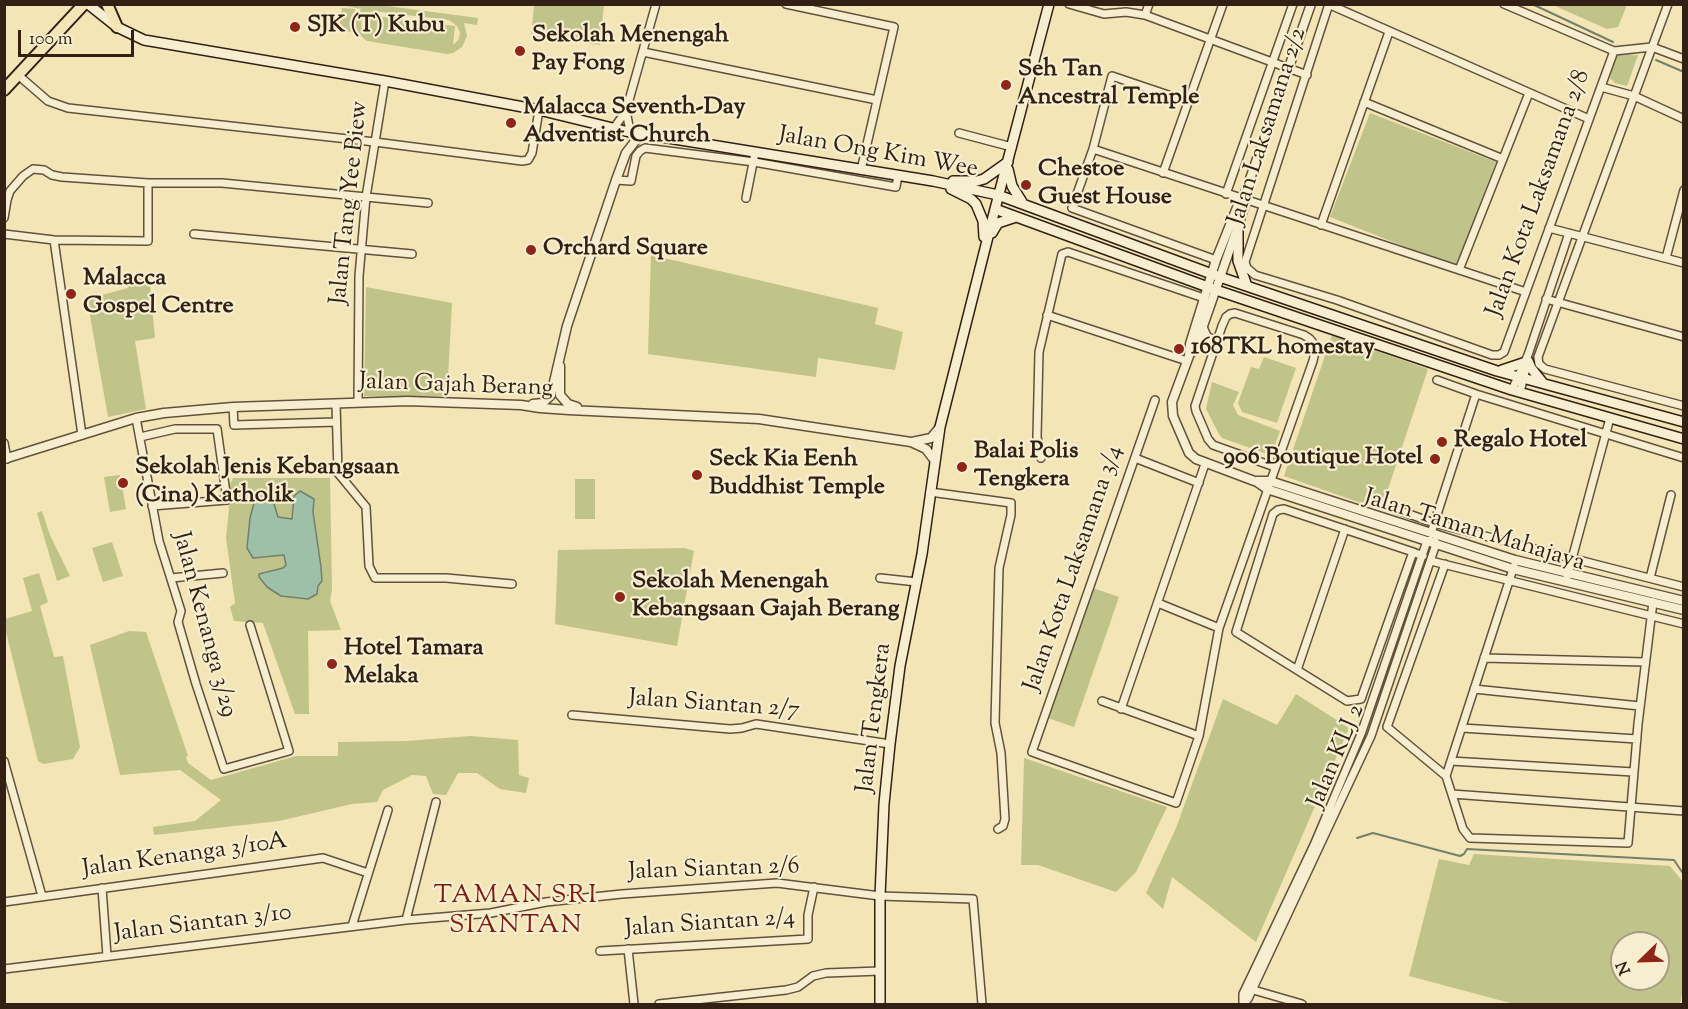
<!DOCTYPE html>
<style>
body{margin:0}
#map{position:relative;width:1688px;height:1009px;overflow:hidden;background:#f3e5b5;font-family:"Sorts Mill Goudy",serif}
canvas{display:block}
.frame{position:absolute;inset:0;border:6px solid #322015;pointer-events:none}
.north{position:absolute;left:1610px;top:931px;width:60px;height:60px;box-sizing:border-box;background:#f7eecf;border:2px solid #a89c85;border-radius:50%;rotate:247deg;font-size:16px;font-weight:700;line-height:24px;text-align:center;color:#322015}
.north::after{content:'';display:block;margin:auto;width:21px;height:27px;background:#8f2418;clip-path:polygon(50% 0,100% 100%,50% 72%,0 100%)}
.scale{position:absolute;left:18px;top:30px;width:116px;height:27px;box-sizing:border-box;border:3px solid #322015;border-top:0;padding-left:8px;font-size:18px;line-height:21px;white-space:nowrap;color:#322015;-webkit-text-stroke:4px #f7eecf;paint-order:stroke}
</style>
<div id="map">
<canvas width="1688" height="1009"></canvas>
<div class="frame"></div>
<div class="north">N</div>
<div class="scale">100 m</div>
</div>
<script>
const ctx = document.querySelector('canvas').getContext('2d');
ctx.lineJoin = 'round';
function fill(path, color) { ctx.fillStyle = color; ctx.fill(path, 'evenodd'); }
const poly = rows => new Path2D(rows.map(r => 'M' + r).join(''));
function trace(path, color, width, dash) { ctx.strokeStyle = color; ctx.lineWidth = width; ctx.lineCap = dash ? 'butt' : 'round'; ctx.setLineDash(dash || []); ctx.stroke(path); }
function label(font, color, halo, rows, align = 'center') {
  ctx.font = font + ' "Sorts Mill Goudy",serif'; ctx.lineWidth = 4.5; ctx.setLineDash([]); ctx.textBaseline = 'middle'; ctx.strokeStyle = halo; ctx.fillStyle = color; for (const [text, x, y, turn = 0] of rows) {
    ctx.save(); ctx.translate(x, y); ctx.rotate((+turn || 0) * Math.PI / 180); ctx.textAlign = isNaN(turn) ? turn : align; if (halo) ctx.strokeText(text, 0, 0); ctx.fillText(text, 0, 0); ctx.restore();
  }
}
const green = poly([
 [346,5,380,5,478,18,477,25,464,23,467,36,462,47,453,53,447,54,367,41,356,32,354,22,352,32,339,30,342,8,355,9,354,18,361,9,346,6],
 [373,11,449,20,457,26,460,32,459,39,453,45,455,26,368,15,365,33,361,26,362,18,365,14],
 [534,5,604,5,600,45,531,37],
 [1553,5,1626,4,1627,5,1618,27,1607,29],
 [1620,54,1638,55,1627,86,1615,83,1610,78,1614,59],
 [1370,113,1496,162,1456,267,1330,217],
 [651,255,878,308,875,324,903,332,895,370,818,358,816,377,648,354],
 [126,274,149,275,155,338,135,341,146,409,108,417,87,299,128,288],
 [366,287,452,303,447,396,364,396],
 [1332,335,1428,369,1381,510,1284,476],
 [1264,357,1296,368,1277,423,1242,412,1238,403,1251,367,1259,369],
 [1212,382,1239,392,1233,405,1238,415,1280,431,1273,450,1267,454,1222,438,1219,434,1206,409],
 [120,475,126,509,110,512,104,477],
 [233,478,330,478,332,589,330,601,341,630,308,631,309,714,295,714,263,623,234,621,230,607,235,603,226,538,229,509,228,488],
 [575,479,595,479,595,519,575,519],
 [42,511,50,535,70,576,57,581,37,513],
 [112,542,123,576,103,582,92,548],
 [685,548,694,551,677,646,555,624,558,550],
 [39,573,48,602,40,606,54,657,63,656,80,747,73,759,43,764,38,761,4,624,5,619,32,611,23,578],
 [1093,588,1119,597,1074,727,1048,718],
 [129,631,146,632,188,756,186,757,188,763,211,780,296,756,338,756,338,742,406,741,471,736,518,740,519,775,529,778,526,793,500,789,477,773,458,773,446,795,433,794,426,776,412,775,383,790,377,802,352,804,279,821,154,835,153,827,195,821,221,800,180,770,120,775,90,645],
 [1296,694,1349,728,1256,942,1172,877,1163,909,1146,893,1176,828,1223,699,1277,725],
 [1024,758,1167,807,1136,872,1116,892,1038,865,1021,865],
 [1474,854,1670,866,1683,882,1684,985,1680,1004,1514,1004,1409,976,1439,859,1469,865],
 [1622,943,1658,943,1658,979,1622,979]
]);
const water = poly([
 [300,491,314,499,313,512,321,567,322,581,318,586,317,594,308,599,281,596,267,587,259,577,259,574,283,568,286,565,284,555,253,558,247,548,250,518,255,499,268,498,274,504,278,517,292,519,294,496,300,491]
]);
const stream = poly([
 [1532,4,1613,42],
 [1656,60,1684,72],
 [1357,838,1373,833,1460,856,1464,854,1467,849,1674,860,1682,872]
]);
const minor = poly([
 [786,4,894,27,861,170],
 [1069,4,1104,14,1126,12,1145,15,1307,75],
 [1328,4,1589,119],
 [1329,4,1245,262,1247,268,1255,275,1337,300,1492,355,1499,355,1504,352,1614,51],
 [1504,4,1614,51,1652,47,1684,59],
 [1668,4,1538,357,1539,364,1545,369,1684,406],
 [1145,15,1149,4],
 [643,52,877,100],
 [18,75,48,101,68,108,375,142,522,161,528,160,532,153,539,110],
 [1601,87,1634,96,1684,119],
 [1189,102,1112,76,1093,149,1072,208,1216,260],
 [1364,102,1503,159],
 [626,111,630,131],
 [614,128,626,111,656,4],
 [959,133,1012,147],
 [1093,149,1526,292],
 [1163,173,1223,4],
 [616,180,631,181,636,156,640,151,645,148,754,162,896,187,898,175],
 [1226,194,1293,4],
 [746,198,755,153],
 [4,218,7,200,10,191,23,176,33,169,44,170,52,175,62,177,148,183,222,183,428,203],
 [1321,225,1389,32],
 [1549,228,1684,263],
 [4,234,54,240,148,241,148,183],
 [194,234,412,254],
 [54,240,82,435],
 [1666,258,1684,190],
 [1459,270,1529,93],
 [1546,299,1684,337],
 [1047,315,1187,361],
 [1203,327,1207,336,1217,342],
 [1437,380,1476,394,1684,458],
 [1512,390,1528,355,1569,233],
 [1520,392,1528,361],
 [1155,400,1032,752,1176,803,1199,736,1219,628,1313,361,1315,352,1314,344,1310,339,1304,335,1235,313,1230,314,1226,317,1222,326,1195,406,1196,411,1208,439,1213,445,1275,467],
 [358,402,359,276,366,197,385,81],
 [336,404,338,473,366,507,369,566,375,578,446,578,512,584],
 [233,407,234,425,336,422],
 [136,418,159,541,181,611,178,622,196,684,224,769,289,751,250,625],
 [140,437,175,429,217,429,227,500,152,506],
 [4,443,7,459],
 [1041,458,1037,437,1039,352,1062,254,1068,252,1204,298],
 [1135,458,1199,483],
 [930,492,1011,503,1011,515,999,568,995,723,1001,753,1005,819,1003,826,998,829],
 [1395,509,1434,523,1684,587],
 [1431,533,1476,394],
 [1413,552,1361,699,1347,701,1236,632,1273,514,1278,510,1284,509,1413,552,1423,556],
 [1431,561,1684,624],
 [1445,564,1387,727,1446,776],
 [1514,566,1446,776,1463,829,1470,838,1628,843,1638,724,1653,602],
 [171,578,223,573],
 [880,578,917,582],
 [1650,578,1671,495],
 [1566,581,1610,418],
 [1158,603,1219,628],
 [1484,658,1645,662],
 [1297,670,1345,529],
 [1474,689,1640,706],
 [1102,701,1199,736],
 [1121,709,1205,464],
 [572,715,730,729,742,728,756,724,890,744],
 [1462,728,1637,739],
 [4,761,42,896],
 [1451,761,1633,772],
 [1452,794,1684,811],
 [102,888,107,956],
 [4,902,323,858,368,873],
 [406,920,436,802],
 [352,926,388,810],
 [628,949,634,1004],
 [600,951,808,939,808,915,814,887],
 [4,969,406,920,491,913,546,902,622,894,777,883,880,896,973,899,982,1004],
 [1250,989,1302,1004],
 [1243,1003,1243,994,1314,845,1361,734,1427,541,1430,540],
 [659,1004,786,990,798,987,813,976,826,973,880,971],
 [1243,1004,1248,999,1371,736,1436,544,1435,541]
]);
const tertiary = poly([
 [1243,199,1238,205,1216,260,1190,344,1189,356,1172,402,1173,416,1189,453,1196,459,1257,482,1267,489,1513,569,1684,610],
 [1191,353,1196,346,1238,226,1244,207,1243,199,1311,4],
 [560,366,560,395,568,404,577,407],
 [533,404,543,403,551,395,567,326,616,180,626,153,636,140,645,134],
 [912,442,931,438,940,427],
 [4,459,136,418,164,413,233,407,407,401,521,405,540,408,569,410,759,419,911,442,926,449,935,461],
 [1257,481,1270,481,1515,560,1684,601]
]);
const secondary = poly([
 [88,4,117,27,144,40,385,81,539,110,625,131,933,181,998,195,1220,277,1497,371,1684,422],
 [1008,169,1012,186,1022,202],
 [953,181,977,181,984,179,1008,162],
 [951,189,971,199,976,204,983,221,984,237],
 [995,209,1216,290,1512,390,1684,439],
 [1238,226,1238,261,1247,286],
 [992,233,998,223,1016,217],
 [1528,361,1531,368,1543,383],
 [1502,370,1523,363],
 [880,1004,880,896,884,804,890,744,900,666,922,554,940,427,995,209,1049,4]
]);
const primary = poly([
 [107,4,117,27],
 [4,90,84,4]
]);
const markers = [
 [295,27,6,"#8f2418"],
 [520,51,6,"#8f2418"],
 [1006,85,6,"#8f2418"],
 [511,123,6,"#8f2418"],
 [1026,185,6,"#8f2418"],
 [531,250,6,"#8f2418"],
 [71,294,6,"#8f2418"],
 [1179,349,6,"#8f2418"],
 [1442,442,6,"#8f2418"],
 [1435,459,6,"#8f2418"],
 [962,467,6,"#8f2418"],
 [697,475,6,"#8f2418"],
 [123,483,6,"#8f2418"],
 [620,597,6,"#8f2418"],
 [332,664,6,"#8f2418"]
];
const poiNames = [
 ["SJK (T) Kubu",307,27],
 ["Sekolah Menengah",532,37],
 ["Pay Fong",532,65],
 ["Seh Tan",1018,71],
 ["Ancestral Temple",1018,99],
 ["Malacca Seventh-Day",523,109],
 ["Adventist Church",523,137],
 ["Chestoe",1038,171],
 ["Guest House",1038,199],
 ["Orchard Square",543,250],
 ["Malacca",83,280],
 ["Gospel Centre",83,308],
 ["168TKL homestay",1191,349],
 ["Regalo Hotel",1454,442],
 ["Balai Polis",974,453],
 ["Tengkera",974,481],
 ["906 Boutique Hotel",1423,459,"right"],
 ["Seck Kia Eenh",709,461],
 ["Buddhist Temple",709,489],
 ["Sekolah Jenis Kebangsaan",135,469],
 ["(Cina) Katholik",135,497],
 ["Sekolah Menengah",632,583],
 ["Kebangsaan Gajah Berang",632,611],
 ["Hotel Tamara",344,650],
 ["Melaka",344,678]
];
const streetNames = [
 ["Jalan Laksamana 2/2",1269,127,-72],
 ["Jalan Ong Kim Wee",878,154,10],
 ["Jalan Kota Laksamana 2/8",1540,194,-70],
 ["Jalan Tang Yee Biew",351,203,-84],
 ["Jalan Gajah Berang",456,387,2],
 ["Jalan Taman Mahajaya",1474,532,17],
 ["Jalan Kota Laksamana 3/4",1075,569,-71],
 ["Jalan Kenanga 3/29",203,625,75],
 ["Jalan Siantan 2/7",714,706,4],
 ["Jalan Tengkera",876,718,-83],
 ["Jalan KLJ 2",1338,757,-67],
 ["Jalan Kenanga 3/10A",185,857,-8],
 ["Jalan Siantan 2/6",714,871,-2],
 ["Jalan Siantan 3/10",203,925,-7],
 ["Jalan Siantan 2/4",710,925,-4]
];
const neighbourhoodNames = [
 ["TAMAN SRI",516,898],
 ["SIANTAN",516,928]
];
fill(green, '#c0c38a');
fill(water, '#9dc0a7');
trace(water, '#72806d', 1.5);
trace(stream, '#72806d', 2);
trace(minor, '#62513d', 10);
trace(tertiary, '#62513d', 11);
trace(secondary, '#322015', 12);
trace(primary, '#322015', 14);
trace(minor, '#f7eecf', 7);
trace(tertiary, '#f7eecf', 8);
trace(secondary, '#f7eecf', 9);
trace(primary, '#f3e5b5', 10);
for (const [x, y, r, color] of markers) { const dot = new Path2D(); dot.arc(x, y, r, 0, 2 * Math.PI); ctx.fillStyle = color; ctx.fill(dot); trace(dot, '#f7eecf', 2); }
label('bold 24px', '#322015', '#f7eecf', poiNames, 'left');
label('24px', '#322015', '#f7eecf', streetNames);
ctx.letterSpacing = '1.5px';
label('26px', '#7a1f14', '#f7eecf', neighbourhoodNames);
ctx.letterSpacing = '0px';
</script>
